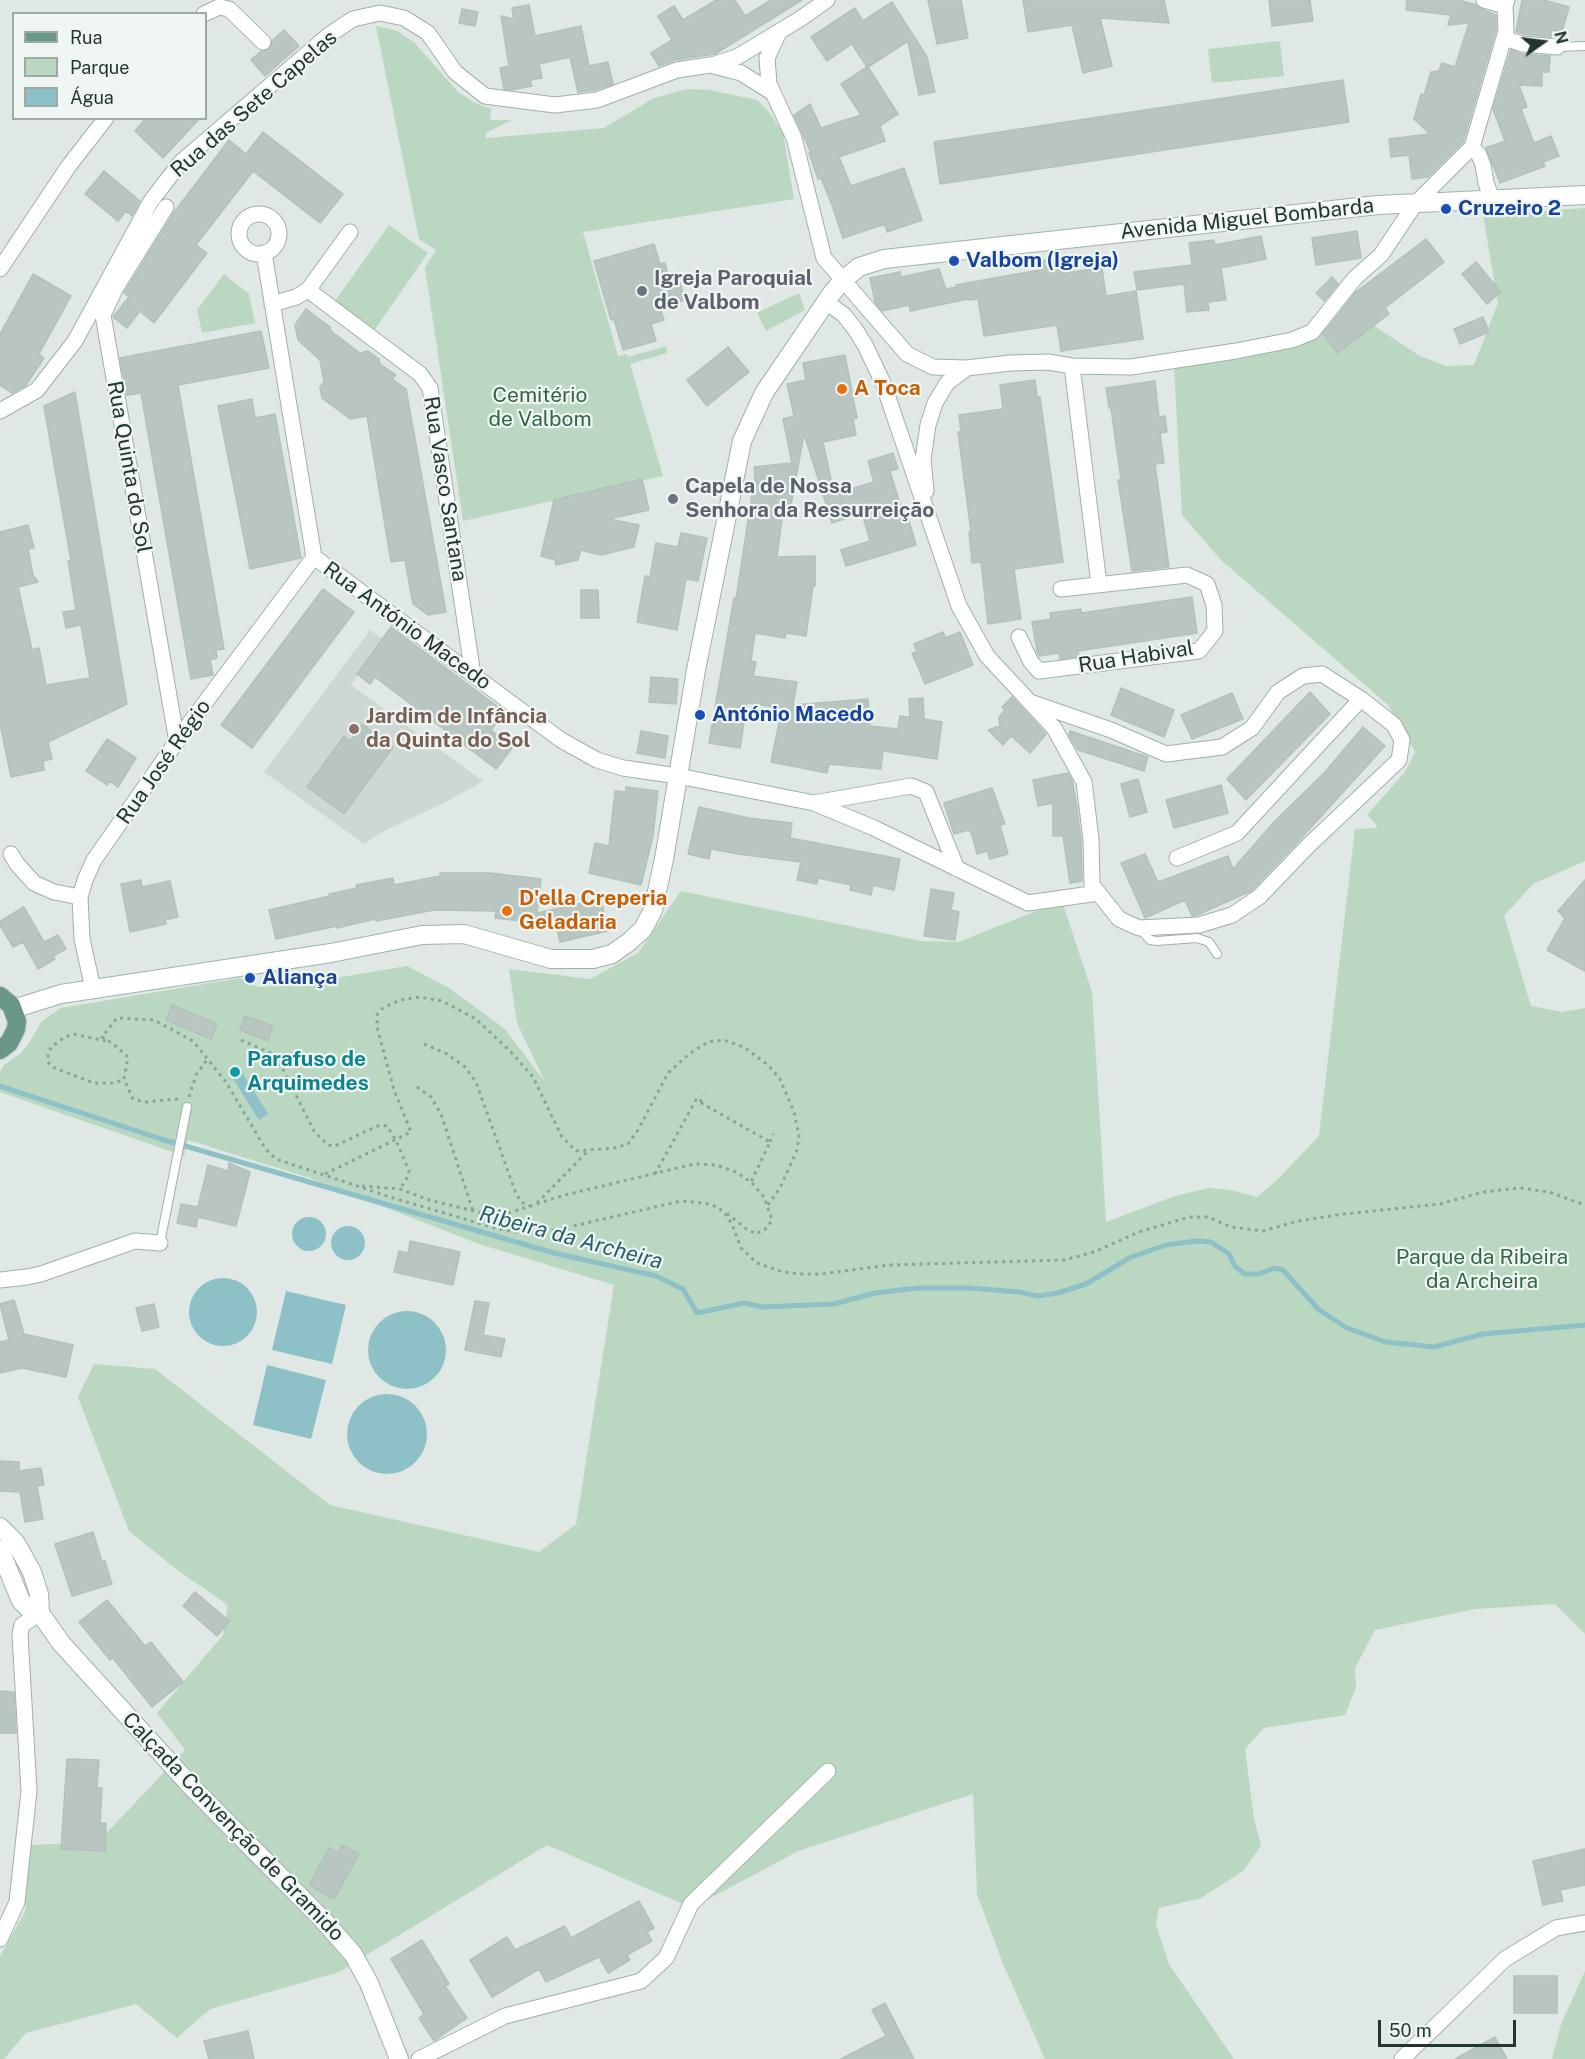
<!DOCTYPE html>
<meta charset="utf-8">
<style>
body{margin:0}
#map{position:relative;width:1585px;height:2059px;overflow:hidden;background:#dfe8e4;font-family:"Public Sans",sans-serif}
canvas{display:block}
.legend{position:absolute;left:12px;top:12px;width:195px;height:108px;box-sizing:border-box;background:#eff5f2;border:2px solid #9da9a4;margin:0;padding:8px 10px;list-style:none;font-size:18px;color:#223630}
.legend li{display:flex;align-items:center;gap:12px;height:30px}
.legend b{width:30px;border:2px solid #9da9a4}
.north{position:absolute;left:1513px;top:12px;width:60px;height:60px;-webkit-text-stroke:4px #eff5f2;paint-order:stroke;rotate:76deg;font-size:16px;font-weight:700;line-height:24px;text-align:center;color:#223630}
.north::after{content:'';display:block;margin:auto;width:21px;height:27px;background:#223630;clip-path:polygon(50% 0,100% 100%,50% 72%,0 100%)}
.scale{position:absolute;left:1378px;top:2020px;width:138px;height:27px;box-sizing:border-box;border:3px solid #223630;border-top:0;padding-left:8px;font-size:18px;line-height:21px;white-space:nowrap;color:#223630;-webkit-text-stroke:4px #eff5f2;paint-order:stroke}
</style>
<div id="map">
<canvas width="1585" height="2059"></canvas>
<ul class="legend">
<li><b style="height:8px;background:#69988b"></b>Rua</li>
<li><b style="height:16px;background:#bad7c1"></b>Parque</li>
<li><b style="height:16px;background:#8dc0c7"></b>Água</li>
</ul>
<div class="north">N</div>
<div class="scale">50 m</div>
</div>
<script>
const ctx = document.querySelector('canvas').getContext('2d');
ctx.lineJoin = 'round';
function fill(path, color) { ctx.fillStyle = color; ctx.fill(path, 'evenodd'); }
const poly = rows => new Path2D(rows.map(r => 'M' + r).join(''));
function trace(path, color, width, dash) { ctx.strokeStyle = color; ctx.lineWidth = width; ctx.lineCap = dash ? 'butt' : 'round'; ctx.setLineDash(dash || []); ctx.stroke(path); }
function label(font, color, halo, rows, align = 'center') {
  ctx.font = font + ' "Public Sans",sans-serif'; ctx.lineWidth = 4.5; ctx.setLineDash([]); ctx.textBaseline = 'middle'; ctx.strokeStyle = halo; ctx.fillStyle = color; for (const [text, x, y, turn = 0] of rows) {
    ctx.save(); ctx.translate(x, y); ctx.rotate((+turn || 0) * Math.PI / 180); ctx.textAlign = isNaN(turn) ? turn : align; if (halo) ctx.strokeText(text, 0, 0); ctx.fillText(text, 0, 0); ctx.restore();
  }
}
const built = poly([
 [370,630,383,639,351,685,483,781,450,800,378,834,364,844,264,772]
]);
const green = poly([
 [376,26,397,31,414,42,458,92,473,102,491,109,490,120,511,120,486,133,486,138,604,128,654,98,687,89,710,90,757,100,769,112,783,133,794,199,583,232,618,356,627,354,628,357,666,346,667,353,630,364,663,476,463,521,425,268,436,250,419,239],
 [1280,41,1284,76,1212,83,1208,49],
 [1585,208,1585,861,1533,884,1504,916,1531,1006,1563,1012,1585,1008,1585,1634,1555,1604,1475,1609,1375,1630,1355,1668,1356,1687,1345,1715,1264,1728,1245,1749,1254,1819,1261,1846,1243,1871,1201,1898,1159,1908,1156,1925,1169,1964,1234,2059,1045,2059,1003,1964,977,1894,973,1794,798,1851,692,1908,547,1845,339,1972,210,2009,177,2038,136,2004,26,2033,4,2059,0,2059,0,1956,25,1912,30,1845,98,1842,185,1750,157,1713,223,1635,228,1605,176,1569,129,1531,78,1397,94,1364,155,1369,330,1505,539,1552,576,1524,614,1285,479,1244,310,1178,188,1140,184,1156,0,1092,0,1072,4,1065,21,1053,29,1043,42,1021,61,1008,240,978,257,987,306,983,407,966,449,988,505,1029,545,1082,517,1023,509,969,590,979,638,953,681,891,921,941,958,942,1062,901,1092,992,1106,1222,1175,1196,1209,1188,1231,1190,1257,1197,1278,1179,1319,1136,1355,829,1376,828,1377,825,1367,815,1405,772,1415,752,1388,705,1221,560,1182,515,1174,367,1342,324,1367,321,1420,356,1446,366,1474,365,1498,303,1483,215],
 [389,225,428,253,373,332,333,304],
 [224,274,249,294,255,323,202,333,197,310],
 [799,293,805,310,766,331,757,313],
 [1585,1971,1585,2059,1552,2059,1561,2024]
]);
const water = poly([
 [238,1066,268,1114,259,1120,229,1072],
 '292 1234a17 17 0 1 1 34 0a17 17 0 1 1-34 0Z',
 '331 1243a17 17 0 1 1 34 0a17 17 0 1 1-34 0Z',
 '189 1312a34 34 0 1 1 68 0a34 34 0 1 1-68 0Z',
 [286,1291,346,1305,332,1364,272,1350],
 '368 1350a39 39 0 1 1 78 0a39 39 0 1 1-78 0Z',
 [267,1365,326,1380,311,1439,253,1425],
 '347 1434a40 40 0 1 1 80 0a40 40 0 1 1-80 0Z'
]);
const stream = poly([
 [0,1086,161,1139,554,1253,656,1276,683,1289,697,1313,744,1303,762,1307,834,1304,875,1293,917,1288,969,1288,1019,1292,1038,1296,1058,1293,1086,1284,1131,1257,1166,1245,1196,1241,1211,1242,1229,1254,1234,1265,1244,1274,1259,1274,1274,1268,1283,1270,1319,1310,1347,1328,1386,1342,1434,1347,1483,1334,1585,1325]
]);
const building = poly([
 [716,0,735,0,745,16,771,0,802,0,715,54,675,60,659,66,651,53,672,40,658,16,674,6,683,20,716,0],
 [928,0,961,0,968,38,937,44,928,0],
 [1023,0,1164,0,1169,23,1100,18,1112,66,1083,73,1072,25,1028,32,1023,0],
 [1269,0,1310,0,1313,21,1272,26,1269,0],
 [1407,0,1459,0,1476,5,1481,9,1496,15,1496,30,1463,142,1428,177,1412,179,1409,155,1391,157,1389,139,1430,134,1414,119,1421,94,1424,95,1431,72,1439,71,1442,63,1455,67,1469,23,1448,25,1451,15,1406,10,1407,0],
 [1522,0,1544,0,1569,7,1562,32,1551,30,1551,37,1524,34,1516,31,1522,0],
 [892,2,927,57,935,92,919,95,908,41,868,67,898,114,880,126,885,141,839,157,851,186,904,168,922,220,887,232,885,224,843,238,832,205,821,178,818,179,809,153,811,153,794,115,810,104,821,128,861,115,841,84,867,67,852,44,827,61,811,37,855,8,863,21,892,2],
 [529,5,535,36,581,26,589,66,608,62,613,84,595,90,578,92,570,57,539,64,542,78,530,80,532,86,511,90,504,89,500,68,509,66,501,16,514,19,512,8,529,5],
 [462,9,478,12,475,26,459,23,462,9],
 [284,30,299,46,265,76,251,60,261,51,270,49,272,41,284,30],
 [1511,50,1521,54,1550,56,1549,72,1542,72,1542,86,1519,85,1527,107,1521,109,1534,143,1551,136,1559,156,1543,162,1545,166,1500,183,1486,148,1505,141,1493,109,1511,50],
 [1343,80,1349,122,940,184,934,142,1343,80],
 [146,118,200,118,163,158,135,131,146,118],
 [263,132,343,194,320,223,253,171,196,245,207,253,154,323,140,311,127,328,113,317,129,297,124,293,175,211,229,140,246,154,263,132],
 [104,171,140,201,132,216,126,211,118,221,85,194,104,171],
 [1357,231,1361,258,1316,265,1312,238,1357,231],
 [1261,236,1266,259,1221,268,1226,300,1208,302,1209,310,1187,312,1184,284,1137,290,1134,272,1192,265,1189,243,1214,240,1215,245,1261,236],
 [1426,239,1444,262,1385,308,1389,314,1338,353,1323,334,1356,292,1426,239],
 [654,244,660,264,665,263,670,282,679,280,685,300,660,307,664,320,651,324,656,341,623,350,614,319,611,320,594,261,654,244],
 [1062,257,1064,273,1102,268,1106,296,1136,291,1143,339,1061,351,1057,325,984,336,978,299,968,300,968,299,910,311,909,305,882,311,875,302,870,278,900,272,901,277,939,269,946,289,956,287,956,285,1039,270,1038,261,1062,257],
 [1476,262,1501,292,1487,304,1462,274,1476,262],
 [33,274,71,296,39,354,44,358,26,385,12,393,0,385,0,334,33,274],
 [1332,277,1338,284,1324,301,1316,293,1332,277],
 [306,309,330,327,331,331,360,353,368,351,379,359,380,364,396,375,392,379,406,389,446,612,428,615,413,604,405,560,391,562,367,416,350,419,322,398,320,387,324,382,320,360,298,340,295,325,306,309],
 [1483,317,1489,332,1460,344,1454,329,1483,317],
 [261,331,269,368,178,385,224,649,216,650,217,658,210,660,213,675,191,679,141,393,127,395,120,358,261,331],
 [728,347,749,372,707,406,687,380,728,347],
 [845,355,857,418,853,419,856,435,823,442,834,494,874,482,868,461,893,453,898,469,890,471,902,511,906,510,916,545,846,566,841,550,870,541,862,513,832,523,804,434,791,505,784,503,777,557,815,556,815,586,813,586,806,636,786,633,785,638,755,633,751,661,756,662,753,676,797,682,793,705,868,699,870,726,898,729,900,716,910,717,909,699,923,698,924,719,942,722,937,759,883,751,881,769,829,764,827,773,771,762,782,708,747,703,740,748,709,743,734,598,736,599,755,475,754,467,792,463,783,419,794,416,787,384,806,380,803,363,845,355],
 [1035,380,1037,397,1040,397,1063,562,1014,569,1021,619,988,624,981,562,972,563,969,532,971,532,958,432,961,432,959,415,1003,409,1000,385,1035,380],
 [1155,381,1159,417,1165,416,1167,432,1160,433,1164,463,1155,464,1169,567,1132,571,1118,480,1121,480,1111,408,1109,408,1106,388,1155,381],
 [75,392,127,704,48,742,52,759,43,761,44,770,11,777,0,724,0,532,28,525,34,548,28,549,33,575,38,582,18,587,32,650,39,648,46,685,90,678,81,625,66,628,63,612,76,610,68,561,71,561,44,406,75,392],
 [252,399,255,418,275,414,301,558,250,569,218,406,252,399],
 [642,479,649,510,609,519,639,525,634,547,601,555,581,550,578,560,556,565,555,560,541,556,554,500,642,479],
 [681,533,707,538,698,581,686,579,677,630,637,622,645,576,650,577,656,543,678,547,681,533],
 [323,589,354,612,252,748,221,725,323,589],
 [581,590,598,590,599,618,581,618,581,590],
 [1192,597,1197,633,1078,651,1079,656,1060,659,1059,653,1039,656,1037,651,1032,622,1051,619,1050,613,1081,609,1081,613,1192,597],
 [391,627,505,712,491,730,513,747,496,769,375,677,370,684,357,674,391,627],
 [943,632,945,638,960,632,973,665,925,684,912,653,917,652,914,644,943,632],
 [651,677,678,679,676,704,649,702,651,677],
 [1121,688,1174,710,1164,737,1111,715,1121,688],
 [1310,692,1330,714,1246,800,1227,779,1310,692],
 [1232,693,1243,719,1192,739,1181,715,1232,693],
 [1012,697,1046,734,1030,753,1011,736,1003,745,988,730,1000,726,999,717,1005,710,1002,707,1012,697],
 [362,724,393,747,344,814,307,787,344,736,350,741,362,724],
 [1363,727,1385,746,1296,844,1251,891,1197,915,1192,916,1185,900,1145,918,1121,863,1145,854,1158,882,1228,856,1233,869,1274,822,1325,772,1363,727],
 [641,731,668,736,665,758,637,753,641,731],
 [1070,731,1148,757,1144,771,1078,750,1069,735,1070,731],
 [107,739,136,758,118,787,110,781,107,785,86,771,107,739],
 [1068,773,1072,780,1077,807,1081,840,1082,881,1070,883,1063,836,1053,836,1053,803,1038,806,1033,780,1068,773],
 [1138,779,1147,812,1130,817,1121,784,1138,779],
 [1221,785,1228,813,1174,828,1166,800,1221,785],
 [626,787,658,791,653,836,641,885,589,873,595,843,609,846,615,791,626,792,626,787],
 [992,788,1005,824,1000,825,1008,854,990,859,987,851,977,854,972,835,969,830,954,834,944,803,992,788],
 [699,807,749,818,792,823,790,838,900,859,894,890,873,885,871,895,850,890,851,885,818,878,817,884,797,880,801,862,738,854,711,849,709,859,688,854,699,807],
 [440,873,490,873,541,879,537,913,601,899,608,931,560,942,556,925,495,918,496,911,434,910,376,921,375,919,337,928,337,926,276,939,269,910,330,896,329,894,357,888,356,885,393,878,394,885,440,876,440,873],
 [141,880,142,887,170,881,178,917,165,920,166,924,130,932,121,884,141,880],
 [1585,880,1585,971,1547,950,1565,918,1558,911,1585,880],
 [931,889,954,893,951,910,959,912,955,940,924,936,931,889],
 [24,907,44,942,58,935,66,949,53,956,55,959,38,969,23,942,13,947,0,925,0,921,24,907],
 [172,1005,217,1024,211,1039,166,1020,172,1005],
 [245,1016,273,1026,268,1041,240,1030,245,1016],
 [229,1163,250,1172,236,1226,198,1217,196,1227,177,1223,181,1204,198,1207,208,1165,228,1171,229,1163],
 [410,1241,460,1252,453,1285,394,1272,399,1251,408,1253,410,1241],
 [14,1300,24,1334,73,1345,66,1377,22,1368,0,1373,0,1342,9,1340,0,1304,14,1300],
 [475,1301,489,1303,483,1335,505,1339,501,1357,465,1350,475,1301],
 [154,1304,159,1327,142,1331,136,1308,154,1304],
 [0,1461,19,1462,19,1471,41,1468,44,1485,37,1486,43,1519,25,1522,20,1492,0,1491,0,1461],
 [93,1532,102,1562,105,1561,112,1584,72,1596,55,1544,93,1532],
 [195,1592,229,1621,217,1636,183,1606,195,1592],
 [107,1600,145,1646,151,1642,183,1682,152,1707,113,1658,110,1660,79,1622,107,1600],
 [0,1691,14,1692,16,1733,0,1733,0,1691],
 [67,1759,99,1760,97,1788,102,1788,100,1823,106,1823,105,1851,61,1849,67,1759],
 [342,1845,359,1854,334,1899,309,1885,329,1848,338,1853,342,1845],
 [1585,1849,1585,1885,1560,1890,1563,1901,1543,1905,1533,1861,1585,1849],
 [639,1901,654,1928,647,1932,652,1941,627,1955,630,1960,608,1973,599,1957,546,1982,539,1969,492,1997,470,1960,507,1937,515,1950,565,1926,571,1938,639,1901],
 [422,1940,449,1984,445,1986,467,2018,434,2041,419,2018,424,2014,391,1959,422,1940],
 [1514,1976,1557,1976,1557,2013,1514,2013,1514,1976],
 [885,2003,914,2059,841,2059,886,2036,872,2010,885,2003],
 [248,2031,254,2059,209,2059,204,2041,248,2031],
 [1495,2037,1507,2059,1455,2059,1495,2037]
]);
const path = poly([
 [241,1040,273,1054,283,1069,314,1131,328,1145,335,1146,375,1127,381,1125,387,1126,396,1140,409,1171,407,1178,400,1189],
 [106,1041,73,1034,65,1037,51,1047,48,1056,48,1062,52,1067,94,1083,115,1083,124,1079],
 [424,1044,447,1054,465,1067,476,1082,515,1191,521,1202,530,1206],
 [417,1087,431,1097,441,1114,473,1211],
 [189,1097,196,1075,207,1060],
 [178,1099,144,1102,133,1099,124,1079,128,1057,112,1043,102,1037,117,1018,154,1020,193,1041,226,1082,265,1148,271,1155,279,1160,390,1197,495,1228,520,1233,556,1230,681,1201,705,1203,718,1207,727,1216,732,1224,741,1248,757,1263,783,1272,801,1274,821,1274,889,1265,1064,1260,1094,1252,1139,1232,1189,1217,1208,1217,1231,1227,1263,1231,1298,1221,1344,1214,1440,1204,1483,1192,1520,1188,1549,1192,1585,1205],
 [700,1102,704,1095],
 [770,1142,773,1134],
 [325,1174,411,1132,394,1090,377,1027,377,1015,383,1008,400,1000,420,997,442,1001,476,1019,511,1052,533,1077,562,1137,576,1151,614,1148,628,1144,638,1130,668,1073,689,1054,708,1042,724,1040,744,1047,768,1065,780,1079,794,1112,799,1136,797,1150,780,1188,768,1205],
 [655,1174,696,1100,770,1142,751,1182],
 [362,1186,400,1189,429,1200,482,1213,505,1214,565,1195,694,1164,716,1165,736,1172,751,1182,764,1197,772,1220,767,1228,756,1234,745,1228,724,1211],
 [537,1203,587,1152]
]);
const lane = poly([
 [1557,47,1585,46],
 [1140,929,1150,940,1157,941,1197,938,1209,942,1217,954],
 [160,1243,187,1107]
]);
const street = poly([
 [1484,0,1505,6],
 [204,14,219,7,229,9,263,42],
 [779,32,767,58,769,84,794,138,824,258,907,354,933,367,967,368,947,383,935,403,928,425,923,459,926,491],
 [1505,38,1522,44,1557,47],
 [712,65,737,57,800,19,827,0],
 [1472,147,1479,155,1483,165,1486,183,1492,199],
 [166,207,115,289,103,315,177,742],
 '239 234a20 20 0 1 1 40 0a20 20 0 1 1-40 0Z',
 [264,253,314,557,561,740,597,760,623,768,678,776,814,803,874,828,1028,903,1098,893],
 [0,269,68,167,106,118],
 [308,290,420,374,430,388,473,675],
 [826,302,844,315,855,329,865,345,883,383,959,606,987,656,1054,728,1084,782,1091,839,1092,885,1119,919,1139,928,1199,925,1232,915,1259,897,1309,845,1399,760,1402,740,1394,725,1361,699,1322,674,1303,676,1278,692,1252,728,1222,747,1166,754,1111,730,1033,703],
 [272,304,296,297,308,290,350,232],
 [1072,366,1099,584],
 [967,368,1010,363,1048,362,1072,366,1131,367,1236,351,1292,340,1312,332,1355,278,1381,255,1415,204,1472,147,1506,31,1505,6,1507,0],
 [0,411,37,390,75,341,151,201,180,163,329,35,353,19,380,13,404,18,428,33,455,72,485,96,555,105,597,100,677,70,710,65,741,73,773,93],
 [1019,637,1031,662,1039,671,1199,651,1215,631,1214,605,1207,584,1187,575,1061,589],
 [814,803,911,786,926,792,957,869],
 [11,854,17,864,34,883,54,892,80,897],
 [1177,858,1237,833,1361,699],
 [93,989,82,939,80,897,85,880,94,860,186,728,314,557],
 [0,1280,27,1277,41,1274,135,1241,160,1243],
 [0,1939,17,1902,29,1791,20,1635,22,1625,40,1613],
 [419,2059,505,2016,641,1981,666,1958,691,1904,828,1771],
 [1402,2059,1505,1959,1556,1928,1585,1923]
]);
const secondary = poly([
 [13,1009,61,994,331,953,422,935,464,934,551,959,593,959,612,954,629,942,643,929,653,910,664,859,696,670,742,441,764,393,796,346,832,293,843,280,859,267,884,259,1378,205,1585,195],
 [0,1527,15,1542,21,1552,32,1572,39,1594,40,1613,61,1643,190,1785,323,1920,353,1954,369,1983,399,2059],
 [0,1550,21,1601,28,1608,40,1613]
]);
const primary = poly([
 [0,996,11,1005,17,1021,16,1029,9,1043,0,1050]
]);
const markers = [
 [1446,209,6,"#1a4fb4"],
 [954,261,6,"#1a4fb4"],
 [642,291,6,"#6b7280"],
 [842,389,6,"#e8710a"],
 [673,499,6,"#6b7280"],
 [700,715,6,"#1a4fb4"],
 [354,729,6,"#8d6e63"],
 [507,911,6,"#e8710a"],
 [250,978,6,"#1a4fb4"],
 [235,1072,6,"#0f9aa8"]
];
const streetNames = [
 ["Rua das Sete Capelas",254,104,-41],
 ["Avenida Miguel Bombarda",1247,219,-6],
 ["Rua Quinta do Sol",129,467,80],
 ["Rua Vasco Santana",445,489,81],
 ["Rua António Macedo",407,626,36],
 ["Rua Habival",1136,657,-9],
 ["Rua José Régio",164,762,-55],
 ["Calçada Convenção de Gramido",233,1827,46]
];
const transitNames = [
 ["Cruzeiro 2",1458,209],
 ["Valbom (Igreja)",966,261],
 ["António Macedo",712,715],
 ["Aliança",262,978]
];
const worshipNames = [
 ["Igreja Paroquial",654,279],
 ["de Valbom",654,303],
 ["Capela de Nossa",685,487],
 ["Senhora da Ressurreição",685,511]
];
const foodNames = [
 ["A Toca",854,389],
 ["D'ella Creperia",519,899],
 ["Geladaria",519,923]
];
const parkNames = [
 ["Cemitério",540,396],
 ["de Valbom",540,420],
 ["Parque da Ribeira",1482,1258],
 ["da Archeira",1482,1282]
];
const educationNames = [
 ["Jardim de Infância",366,717],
 ["da Quinta do Sol",366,741]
];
const cultureNames = [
 ["Parafuso de",247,1060],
 ["Arquimedes",247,1084]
];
const waterNames = [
 ["Ribeira da Archeira",571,1238,15]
];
fill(built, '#cdd8d3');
fill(green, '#bad7c1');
fill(water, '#8dc0c7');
trace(stream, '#8dc0c7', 5);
fill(building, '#b8c5c0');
trace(building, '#b2c1ba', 1.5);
trace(lane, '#a3afaa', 10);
trace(street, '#a3afaa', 17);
trace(secondary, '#a0b2ab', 20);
trace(primary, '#bdc3c1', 20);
trace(path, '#83a89b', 3, [3, 4.5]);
trace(lane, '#fff', 8);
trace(street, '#fff', 15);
trace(secondary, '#fff', 18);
trace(primary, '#69988b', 18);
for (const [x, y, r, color] of markers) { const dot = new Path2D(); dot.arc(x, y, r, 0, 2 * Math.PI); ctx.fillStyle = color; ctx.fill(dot); trace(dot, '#eff5f2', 2); }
label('21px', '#223630', '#eff5f2', streetNames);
label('bold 21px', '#164399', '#eff5f2', transitNames, 'left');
label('bold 21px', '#5b616d', '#eff5f2', worshipNames, 'left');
label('bold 21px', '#c56008', '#eff5f2', foodNames, 'left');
label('21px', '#326745', '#eff5f2', parkNames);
label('bold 21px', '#785e54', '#eff5f2', educationNames, 'left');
label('bold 21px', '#0d838f', '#eff5f2', cultureNames, 'left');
label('italic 22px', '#24606a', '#eff5f2', waterNames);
</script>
